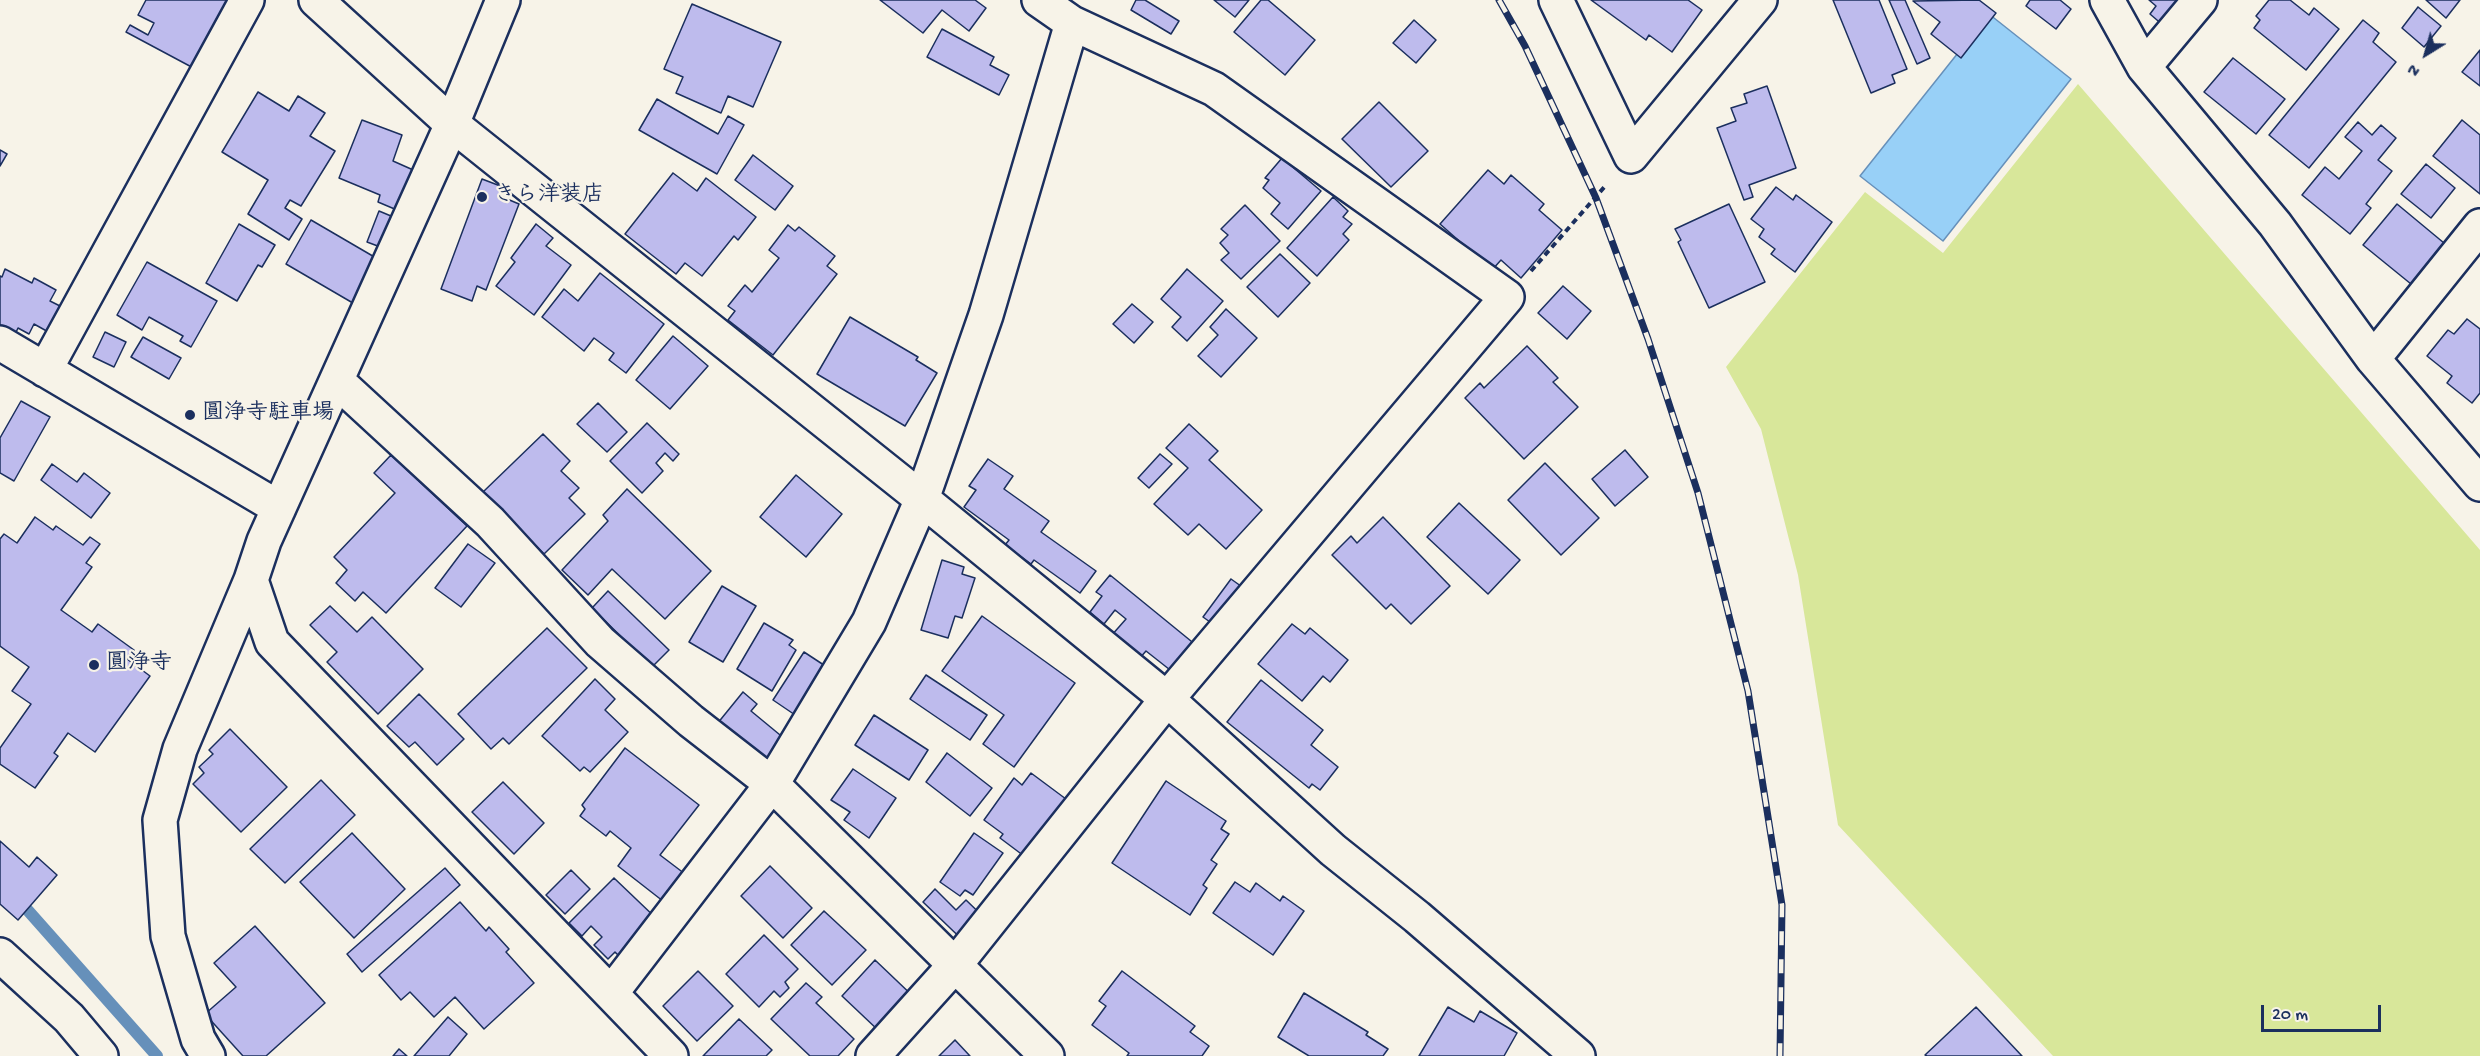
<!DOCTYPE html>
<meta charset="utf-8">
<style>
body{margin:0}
#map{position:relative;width:2480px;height:1056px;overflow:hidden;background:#f7f3e8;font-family:"Gochi Hand",sans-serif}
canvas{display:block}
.north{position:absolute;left:2396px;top:24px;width:60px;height:60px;-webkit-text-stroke:4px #f7f3e8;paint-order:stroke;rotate:217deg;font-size:16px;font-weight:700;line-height:24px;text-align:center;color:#1b2f5e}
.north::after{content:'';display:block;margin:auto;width:21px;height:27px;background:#1b2f5e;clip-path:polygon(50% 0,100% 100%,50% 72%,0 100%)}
.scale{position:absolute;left:2261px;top:1005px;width:120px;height:27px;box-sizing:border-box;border:3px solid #1b2f5e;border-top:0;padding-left:8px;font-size:18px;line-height:21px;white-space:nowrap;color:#1b2f5e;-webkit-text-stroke:4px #f7f3e8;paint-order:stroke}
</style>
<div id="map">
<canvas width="2480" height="1056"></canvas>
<div class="north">N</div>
<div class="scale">20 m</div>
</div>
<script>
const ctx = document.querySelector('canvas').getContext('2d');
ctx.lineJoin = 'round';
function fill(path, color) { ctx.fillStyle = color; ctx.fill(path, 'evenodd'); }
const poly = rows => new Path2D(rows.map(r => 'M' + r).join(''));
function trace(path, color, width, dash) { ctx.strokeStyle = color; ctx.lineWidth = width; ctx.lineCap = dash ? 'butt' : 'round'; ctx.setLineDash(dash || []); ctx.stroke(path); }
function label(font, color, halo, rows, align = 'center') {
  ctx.font = font + ' "Gochi Hand","Klee One",sans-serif'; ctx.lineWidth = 4.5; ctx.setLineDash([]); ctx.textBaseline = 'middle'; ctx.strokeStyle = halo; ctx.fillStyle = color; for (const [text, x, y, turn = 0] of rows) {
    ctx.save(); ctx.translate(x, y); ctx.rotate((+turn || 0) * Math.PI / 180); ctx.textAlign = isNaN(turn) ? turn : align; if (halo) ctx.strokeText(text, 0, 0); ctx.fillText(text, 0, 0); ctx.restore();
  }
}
const green = poly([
 [2078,84,2480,550,2480,1056,2053,1056,1838,825,1798,575,1761,429,1726,367,1865,192,1943,253]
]);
const water = poly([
 [1989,14,2071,79,1943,241,1860,176,1989,14]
]);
const stream = poly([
 [0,879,157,1056]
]);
const building = poly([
 [146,0,227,0,235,4,199,71,126,32,130,25,148,35,154,23,138,15,146,0],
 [880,0,975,0,986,8,969,31,942,10,923,33,880,0],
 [1136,0,1145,0,1179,21,1171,34,1131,10,1136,0],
 [1214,0,1249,0,1235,17,1214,0],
 [1261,0,1268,0,1315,40,1285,75,1234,32,1261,0],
 [1591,0,1688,0,1702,10,1672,52,1649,35,1646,40,1591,0],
 [1833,0,1879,0,1907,69,1892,75,1895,83,1871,93,1833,0],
 [1889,0,1905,0,1930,58,1917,64,1889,0],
 [1979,0,1996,13,1961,58,1931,34,1940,22,1913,1,1979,0],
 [2030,0,2060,0,2071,9,2056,29,2026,6,2030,0],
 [2149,0,2197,0,2172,33,2150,14,2156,6,2149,0],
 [2269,0,2290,0,2309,15,2314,8,2339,29,2306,70,2254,28,2260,20,2256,16,2269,0],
 [2426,0,2460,0,2446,18,2426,0],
 [692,4,781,42,753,107,728,96,721,113,676,93,683,77,664,69,692,4],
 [2418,7,2441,26,2424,47,2402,28,2418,7],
 [1414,20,1436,40,1416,63,1393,43,1414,20],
 [2363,20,2379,33,2373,42,2396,62,2309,168,2269,135,2363,20],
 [942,29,994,57,990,65,1009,75,999,95,927,57,942,29],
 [2480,50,2480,86,2462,72,2480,50],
 [2233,58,2285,99,2256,134,2204,92,2233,58],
 [1767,86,1796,168,1749,185,1753,197,1744,200,1717,128,1736,121,1731,108,1747,103,1744,94,1767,86],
 [258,92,289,111,298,96,325,113,310,136,335,151,301,206,290,200,285,208,302,219,289,240,248,214,268,180,222,152,258,92],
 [657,99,718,134,728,116,744,125,717,174,639,130,657,99],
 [1379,102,1428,151,1391,187,1342,139,1379,102],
 [362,120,402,135,393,161,420,173,404,213,378,202,380,195,339,178,362,120],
 [2462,120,2480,135,2480,194,2433,156,2462,120],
 [2358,122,2372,135,2381,125,2396,138,2378,160,2392,171,2366,204,2371,208,2350,234,2302,195,2325,167,2339,179,2362,151,2345,137,2358,122],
 [0,150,7,154,0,166,0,150],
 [753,155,793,186,775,210,735,180,753,155],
 [1282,158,1321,191,1288,229,1271,214,1280,203,1263,188,1269,180,1265,178,1282,158],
 [2426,164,2455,188,2431,218,2401,194,2426,164],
 [1488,170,1504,184,1511,175,1544,204,1539,210,1562,230,1521,278,1501,260,1492,270,1440,224,1488,170],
 [673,173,697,191,706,178,756,217,738,240,734,236,702,276,685,263,676,274,625,234,673,173],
 [482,179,503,187,500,196,519,204,486,290,477,286,472,301,441,289,482,179],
 [1776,187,1793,200,1796,195,1832,222,1795,272,1771,254,1775,249,1759,237,1764,229,1751,219,1776,187],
 [1333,197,1348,211,1343,217,1352,224,1343,234,1349,240,1317,276,1287,248,1333,197],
 [1729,204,1765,282,1709,308,1678,242,1681,240,1675,229,1729,204],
 [2397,204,2444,243,2411,284,2363,245,2397,204],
 [1245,205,1280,241,1241,279,1221,260,1229,253,1220,243,1228,235,1221,229,1245,205],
 [379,211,403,221,391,251,367,242,379,211],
 [311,220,383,262,358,306,286,264,311,220],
 [239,224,275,245,262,267,258,265,237,301,206,283,239,224],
 [536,224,553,238,546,246,571,265,534,315,496,286,515,262,511,258,536,224],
 [788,225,795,231,799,227,835,256,827,266,837,274,773,355,728,320,735,311,728,306,745,285,752,292,779,258,769,250,788,225],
 [1280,254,1310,283,1278,317,1247,287,1280,254],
 [147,262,217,301,191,347,180,341,183,336,149,317,142,330,117,315,147,262],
 [5,269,32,283,34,278,56,290,50,301,66,309,52,334,34,324,29,334,18,328,12,341,0,335,0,276,2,277,5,269],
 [1187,269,1223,301,1187,341,1172,327,1181,317,1161,299,1187,269],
 [600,273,664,324,626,373,609,360,614,353,594,338,584,351,542,317,564,289,578,301,600,273],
 [1563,286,1591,311,1567,339,1538,313,1563,286],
 [1132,304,1153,322,1134,343,1113,324,1132,304],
 [1226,309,1257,338,1221,377,1198,356,1218,335,1210,327,1226,309],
 [850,317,918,357,916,360,937,373,905,426,817,374,850,317],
 [2467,319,2480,329,2480,393,2472,403,2447,383,2452,376,2427,356,2448,330,2454,334,2467,319],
 [105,332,126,342,114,367,93,357,105,332],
 [673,336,708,366,670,409,636,380,673,336],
 [143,337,181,358,169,379,131,357,143,337],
 [1527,346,1558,378,1553,382,1578,407,1524,459,1465,398,1480,383,1484,388,1527,346],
 [21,401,50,417,14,481,0,473,0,438,21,401],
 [598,403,627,432,607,452,577,424,598,403],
 [647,423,679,454,673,461,665,453,656,463,663,471,642,493,610,461,647,423],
 [1189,424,1218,451,1209,460,1262,510,1226,549,1199,524,1188,535,1154,504,1188,468,1166,448,1189,424],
 [543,434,570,461,561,471,579,488,569,498,585,514,544,554,483,492,543,434],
 [1625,450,1648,477,1615,506,1592,479,1625,450],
 [1160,454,1172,464,1149,488,1138,478,1160,454],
 [391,455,467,526,386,613,363,592,355,601,336,583,347,570,334,557,395,493,374,473,391,455],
 [988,459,1013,476,1004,489,1049,521,1041,532,1096,571,1080,593,1034,560,1031,564,1005,545,1009,540,964,507,976,490,969,486,988,459],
 [1545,463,1599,518,1561,555,1508,500,1545,463],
 [52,464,77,482,84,473,110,493,91,518,41,480,52,464],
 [796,475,842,514,806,557,760,517,796,475],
 [627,489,711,571,665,619,612,569,588,595,562,570,608,521,603,515,627,489],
 [1459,503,1520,560,1488,594,1427,537,1459,503],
 [35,517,53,530,56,526,83,545,90,537,100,544,86,563,92,567,61,610,92,632,98,624,134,650,127,659,150,676,95,752,68,733,54,753,58,756,35,788,0,764,0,748,31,704,12,691,29,667,0,646,0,539,4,534,17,543,35,517],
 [1383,517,1450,586,1411,624,1391,604,1386,609,1332,555,1351,536,1357,543,1383,517],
 [468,544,495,563,461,607,435,588,468,544],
 [942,560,964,567,962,574,975,578,962,618,955,616,948,638,921,630,942,560],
 [1110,575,1202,650,1179,677,1146,651,1139,659,1111,636,1126,619,1115,610,1104,624,1090,612,1102,596,1096,592,1110,575],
 [1231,579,1245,589,1217,627,1203,617,1231,579],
 [722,586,756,606,723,662,689,642,722,586],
 [608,591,669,650,652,667,592,608,608,591],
 [330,606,357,632,372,617,423,669,378,714,327,662,337,652,310,625,330,606],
 [982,616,1075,683,1014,767,983,744,1004,715,942,671,982,616],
 [764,623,793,640,789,645,796,650,772,691,737,669,764,623],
 [1292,624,1305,634,1310,628,1348,660,1330,682,1323,676,1302,701,1258,664,1292,624],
 [547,628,587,668,509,744,503,738,491,749,458,714,547,628],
 [804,652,836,673,804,721,773,700,804,652],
 [926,675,987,715,970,740,910,699,926,675],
 [595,679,615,699,605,710,628,732,590,772,584,767,580,771,542,736,595,679],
 [1261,680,1323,730,1311,745,1338,767,1320,790,1312,784,1309,788,1227,722,1261,680],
 [743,692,757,704,751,711,791,744,771,769,717,724,743,692],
 [419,694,464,739,437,765,415,742,409,747,387,726,419,694],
 [874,715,928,750,909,780,855,745,874,715],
 [230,729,287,787,241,832,193,784,204,773,199,767,213,754,209,750,230,729],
 [625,748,699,805,660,855,689,877,668,905,618,866,631,848,610,831,606,836,580,816,585,809,582,805,625,748],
 [947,753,992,788,970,816,926,782,947,753],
 [853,769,896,798,869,838,844,820,850,812,831,800,853,769],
 [1031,773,1074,805,1032,862,1000,838,1003,834,984,820,1014,778,1022,785,1031,773],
 [321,780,355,815,285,883,250,849,321,780],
 [1166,781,1226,821,1221,829,1229,834,1211,860,1217,864,1203,885,1207,888,1190,915,1112,863,1166,781],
 [503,782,544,823,514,854,472,812,503,782],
 [352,833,405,889,354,938,300,882,352,833],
 [974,833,1003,853,973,895,965,890,960,896,940,882,974,833],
 [0,841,29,867,37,857,57,875,18,920,0,904,0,841],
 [770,866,812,908,783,938,741,896,770,866],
 [445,868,460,885,362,972,347,954,445,868],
 [571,870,590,889,565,914,546,895,571,870],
 [614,878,659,921,621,958,615,952,608,959,594,945,602,937,591,926,582,936,569,923,614,878],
 [1235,882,1250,892,1256,883,1280,901,1283,896,1304,911,1273,955,1213,913,1235,882],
 [935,889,956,910,966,900,996,929,974,951,923,902,935,889],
 [460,902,486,931,489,927,509,949,506,952,534,983,484,1029,455,997,434,1017,410,992,401,1000,379,975,460,902],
 [824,911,866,950,832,985,791,945,824,911],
 [255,926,325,1003,266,1056,243,1056,205,1014,236,987,214,963,255,926],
 [764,935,798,969,785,982,789,988,780,997,774,991,759,1007,726,974,764,935],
 [875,960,917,1000,879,1031,842,996,875,960],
 [698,971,733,1006,697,1041,663,1006,698,971],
 [1122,971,1195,1026,1190,1032,1209,1046,1202,1056,1127,1056,1129,1053,1092,1025,1106,1006,1099,1001,1122,971],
 [806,983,822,997,816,1003,854,1039,838,1056,810,1056,771,1019,806,983],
 [1304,993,1368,1032,1366,1035,1388,1049,1383,1056,1309,1056,1278,1037,1304,993],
 [1448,1007,1474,1022,1480,1011,1517,1033,1504,1056,1419,1056,1448,1007],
 [1976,1007,2022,1056,1927,1056,1925,1055,1976,1007],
 [448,1017,467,1034,449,1056,414,1056,448,1017],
 [739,1019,772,1050,766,1056,703,1056,739,1019],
 [955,1040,970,1056,939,1056,955,1040],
 [399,1049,407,1056,393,1056,399,1049]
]);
const path = poly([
 [1531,271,1607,184]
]);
const minor = poly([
 [316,0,452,124,922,499,1167,699,1333,850,1417,917,1578,1056],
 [503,0,452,124,264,541,251,580,272,642,671,1056],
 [1556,0,1631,156,1760,0],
 [2107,0,2144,67,2275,224,2373,359,2480,484],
 [2144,67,2200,0],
 [0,343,279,508],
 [2373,359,2480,226],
 [45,370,247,0],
 [337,381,490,522,600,642,691,721,772,784,1047,1056],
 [0,955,69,1018,101,1056],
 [612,992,772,784,869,622,922,499,986,315,1072,23],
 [208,1056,198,1039,168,936,160,820,180,749,251,580],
 [873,1056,955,965,1167,699,1507,297,1214,89,1072,23,1039,0]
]);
const rail = poly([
 [1499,0,1525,46,1596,198,1648,339,1698,493,1748,691,1782,905,1780,1056]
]);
const markers = [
 [482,197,6,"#1b2f5e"],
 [190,415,6,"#1b2f5e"],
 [94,665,6,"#1b2f5e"]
];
const poiNames = [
 ["きら洋装店",494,197],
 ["圓浄寺駐車場",202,415],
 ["圓浄寺",106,665]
];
fill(green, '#d8e79a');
fill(water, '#98d0f7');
trace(water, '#6690ba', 1.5);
trace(stream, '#6690ba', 12);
fill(building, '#bebbed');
trace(building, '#1b2f5e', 1.5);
trace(minor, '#1b2f5e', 38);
trace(path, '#1b2f5e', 4, [6, 4.5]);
trace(minor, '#f7f3e8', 33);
trace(rail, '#1b2f5e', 7);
trace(rail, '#f7f3e8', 4.5, [14]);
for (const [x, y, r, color] of markers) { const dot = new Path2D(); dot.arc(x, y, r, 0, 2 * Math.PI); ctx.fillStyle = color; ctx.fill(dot); trace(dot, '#f7f3e8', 2); }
label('bold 22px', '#1b2f5e', '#f7f3e8', poiNames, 'left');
</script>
